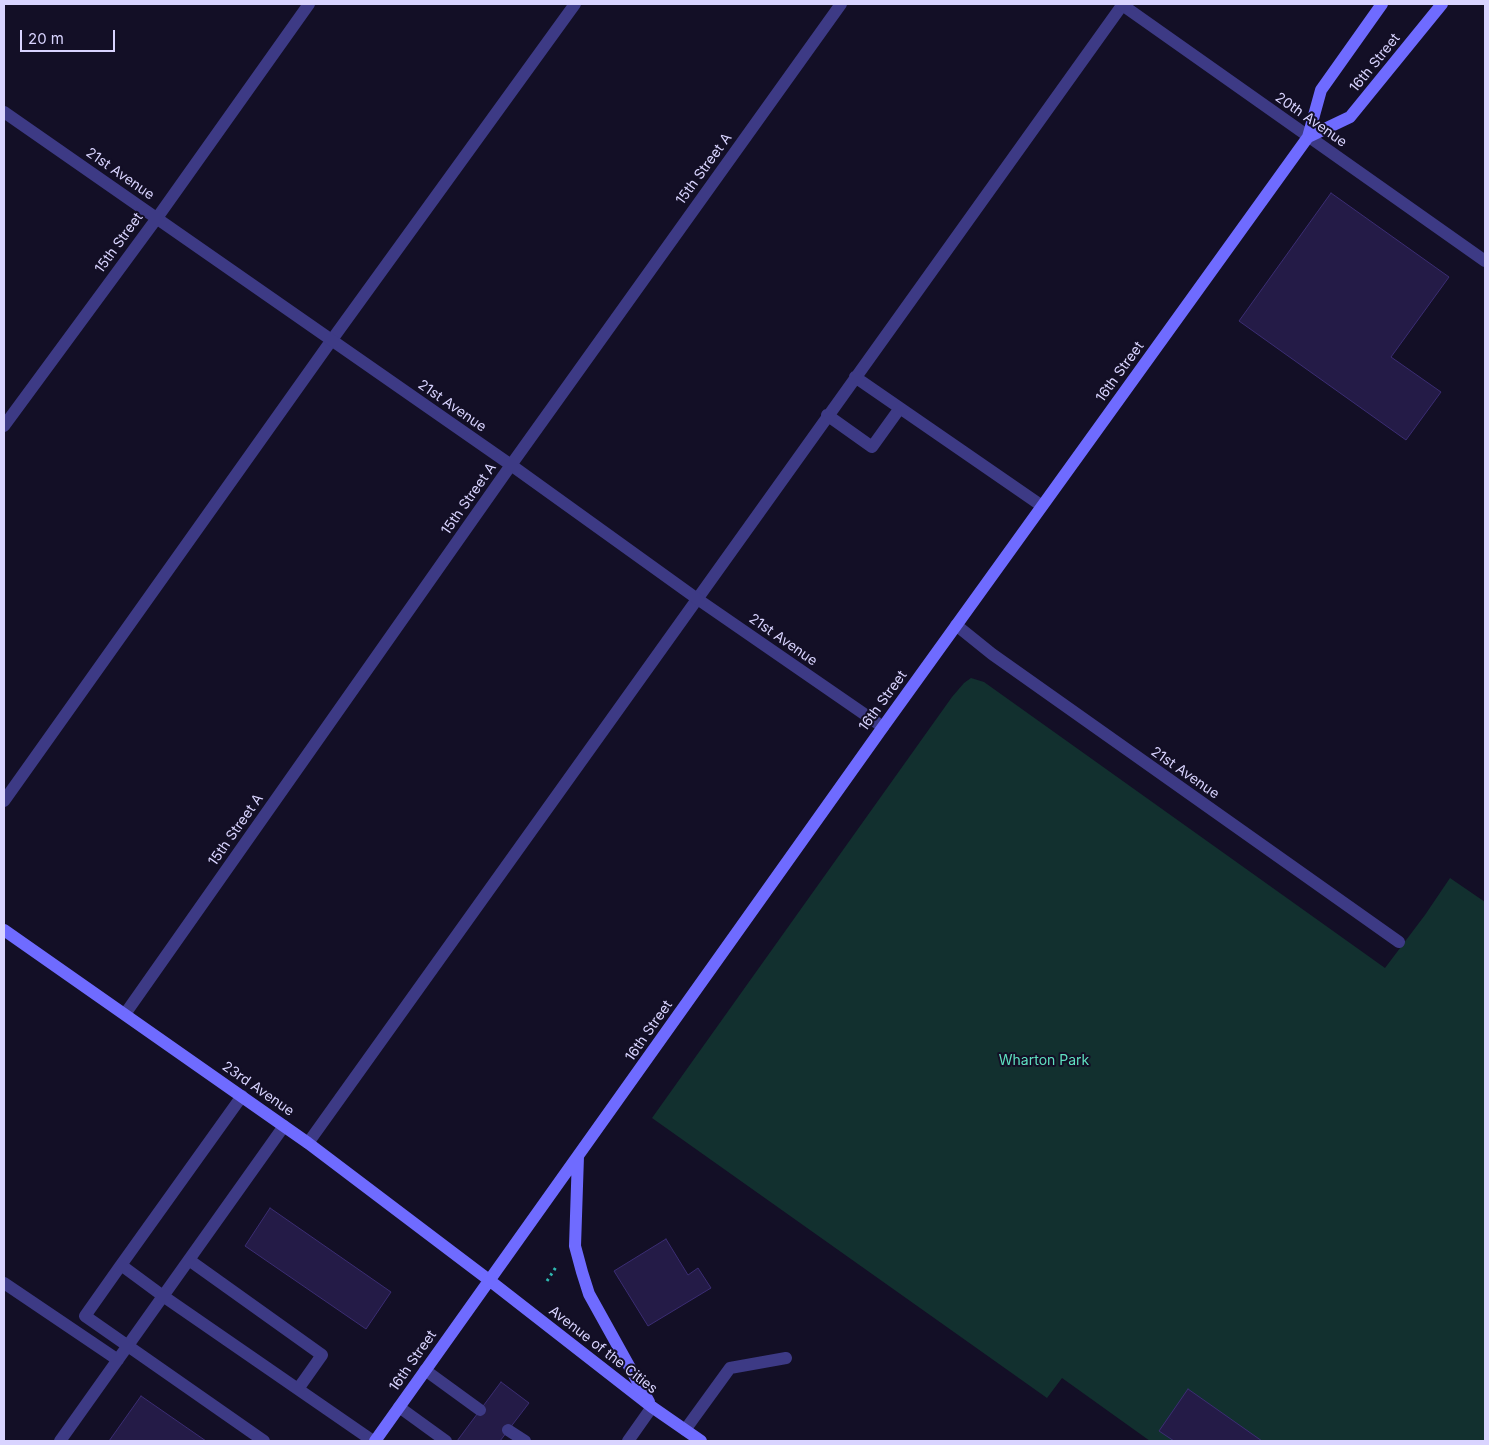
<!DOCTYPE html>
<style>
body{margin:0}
#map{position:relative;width:1489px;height:1445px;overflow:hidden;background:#130f26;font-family:Inter,sans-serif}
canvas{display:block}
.frame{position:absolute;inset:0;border:5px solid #d9d4ff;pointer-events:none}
.scale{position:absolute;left:20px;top:30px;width:95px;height:22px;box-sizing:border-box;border:2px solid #d9d4ff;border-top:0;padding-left:6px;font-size:15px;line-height:18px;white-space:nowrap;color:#d9d4ff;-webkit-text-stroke:4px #130f26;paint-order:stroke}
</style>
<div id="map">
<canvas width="1489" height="1445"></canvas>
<div class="frame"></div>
<div class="scale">20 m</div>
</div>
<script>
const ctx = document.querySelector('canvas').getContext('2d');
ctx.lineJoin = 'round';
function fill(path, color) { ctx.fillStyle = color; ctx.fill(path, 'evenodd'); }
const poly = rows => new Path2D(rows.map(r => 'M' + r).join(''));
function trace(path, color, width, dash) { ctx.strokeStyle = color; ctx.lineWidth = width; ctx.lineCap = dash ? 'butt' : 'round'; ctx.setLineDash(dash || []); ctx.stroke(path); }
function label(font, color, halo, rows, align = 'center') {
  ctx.font = font + ' Inter,sans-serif'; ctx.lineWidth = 4; ctx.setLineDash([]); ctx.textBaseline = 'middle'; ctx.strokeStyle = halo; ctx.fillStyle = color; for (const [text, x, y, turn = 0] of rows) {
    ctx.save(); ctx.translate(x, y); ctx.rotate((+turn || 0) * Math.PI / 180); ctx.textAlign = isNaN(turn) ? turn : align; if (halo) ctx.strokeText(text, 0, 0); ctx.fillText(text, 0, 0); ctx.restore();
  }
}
const green = poly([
 [971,678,984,682,1385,968,1425,915,1450,878,1485,902,1485,1441,1150,1441,1062,1378,1047,1398,652,1118,952,697,964,683]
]);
const building = poly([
 [1331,193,1449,277,1391,357,1441,392,1406,440,1239,321,1331,193],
 [270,1208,391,1292,366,1329,245,1246,270,1208],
 [666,1239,688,1275,698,1268,711,1288,648,1326,614,1271,666,1239],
 [501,1382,529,1403,500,1441,457,1441,501,1382],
 [1188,1389,1262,1441,1174,1441,1159,1431,1188,1389],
 [141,1396,206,1441,109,1441,141,1396]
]);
const path = poly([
 [547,1281,556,1267]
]);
const lane = poly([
 [855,377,1042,506],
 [827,415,872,447,900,408],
 [4,801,331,341,575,4],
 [242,1096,121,1265,163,1296,373,1441],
 [308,1143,1123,4],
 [189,1260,322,1355,298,1389],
 [121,1265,85,1316,264,1441],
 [4,1283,118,1360],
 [425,1370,480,1410],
 [399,1407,446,1441],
 [508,1430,525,1441],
 [685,1430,730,1368,786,1358],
 [60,1441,284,1126],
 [628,1441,652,1407]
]);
const street = poly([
 [1121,4,1485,261],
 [4,112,511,465,696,598,883,727],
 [4,426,157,218,309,4],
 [956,625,992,654,1399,942],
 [125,1014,511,465,841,4]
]);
const secondary = poly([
 [1308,137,1321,90,1382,4],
 [4,930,308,1143,489,1280,652,1407,701,1441],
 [578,1156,575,1246,582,1272,589,1294,649,1402],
 [375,1441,883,727,1308,137,1350,117,1442,4]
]);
const streetNames = [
 ["16th Street",1375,63,-51],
 ["20th Avenue",1311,120,35],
 ["15th Street A",704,169,-54],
 ["21st Avenue",120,174,35],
 ["15th Street",119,243,-54],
 ["16th Street",1120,372,-54],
 ["21st Avenue",452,406,35],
 ["15th Street A",469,499,-55],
 ["21st Avenue",783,640,35],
 ["16th Street",883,701,-54],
 ["21st Avenue",1185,773,35],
 ["15th Street A",236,830,-55],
 ["16th Street",649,1031,-55],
 ["23rd Avenue",258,1089,35],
 ["Avenue of the Cities",603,1350,38],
 ["16th Street",413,1361,-55]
];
const parkNames = [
 ["Wharton Park",1044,1061]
];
fill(green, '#12302f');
fill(building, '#241b47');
trace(building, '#3b2d73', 1);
trace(path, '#2fb8b0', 3, [2.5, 4]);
trace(lane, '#3d3a85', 12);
trace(street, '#3d3a85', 12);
trace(secondary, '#6f6bff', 12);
label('14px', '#d9d4ff', '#130f26', streetNames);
label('14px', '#5fe0c0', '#130f26', parkNames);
</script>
